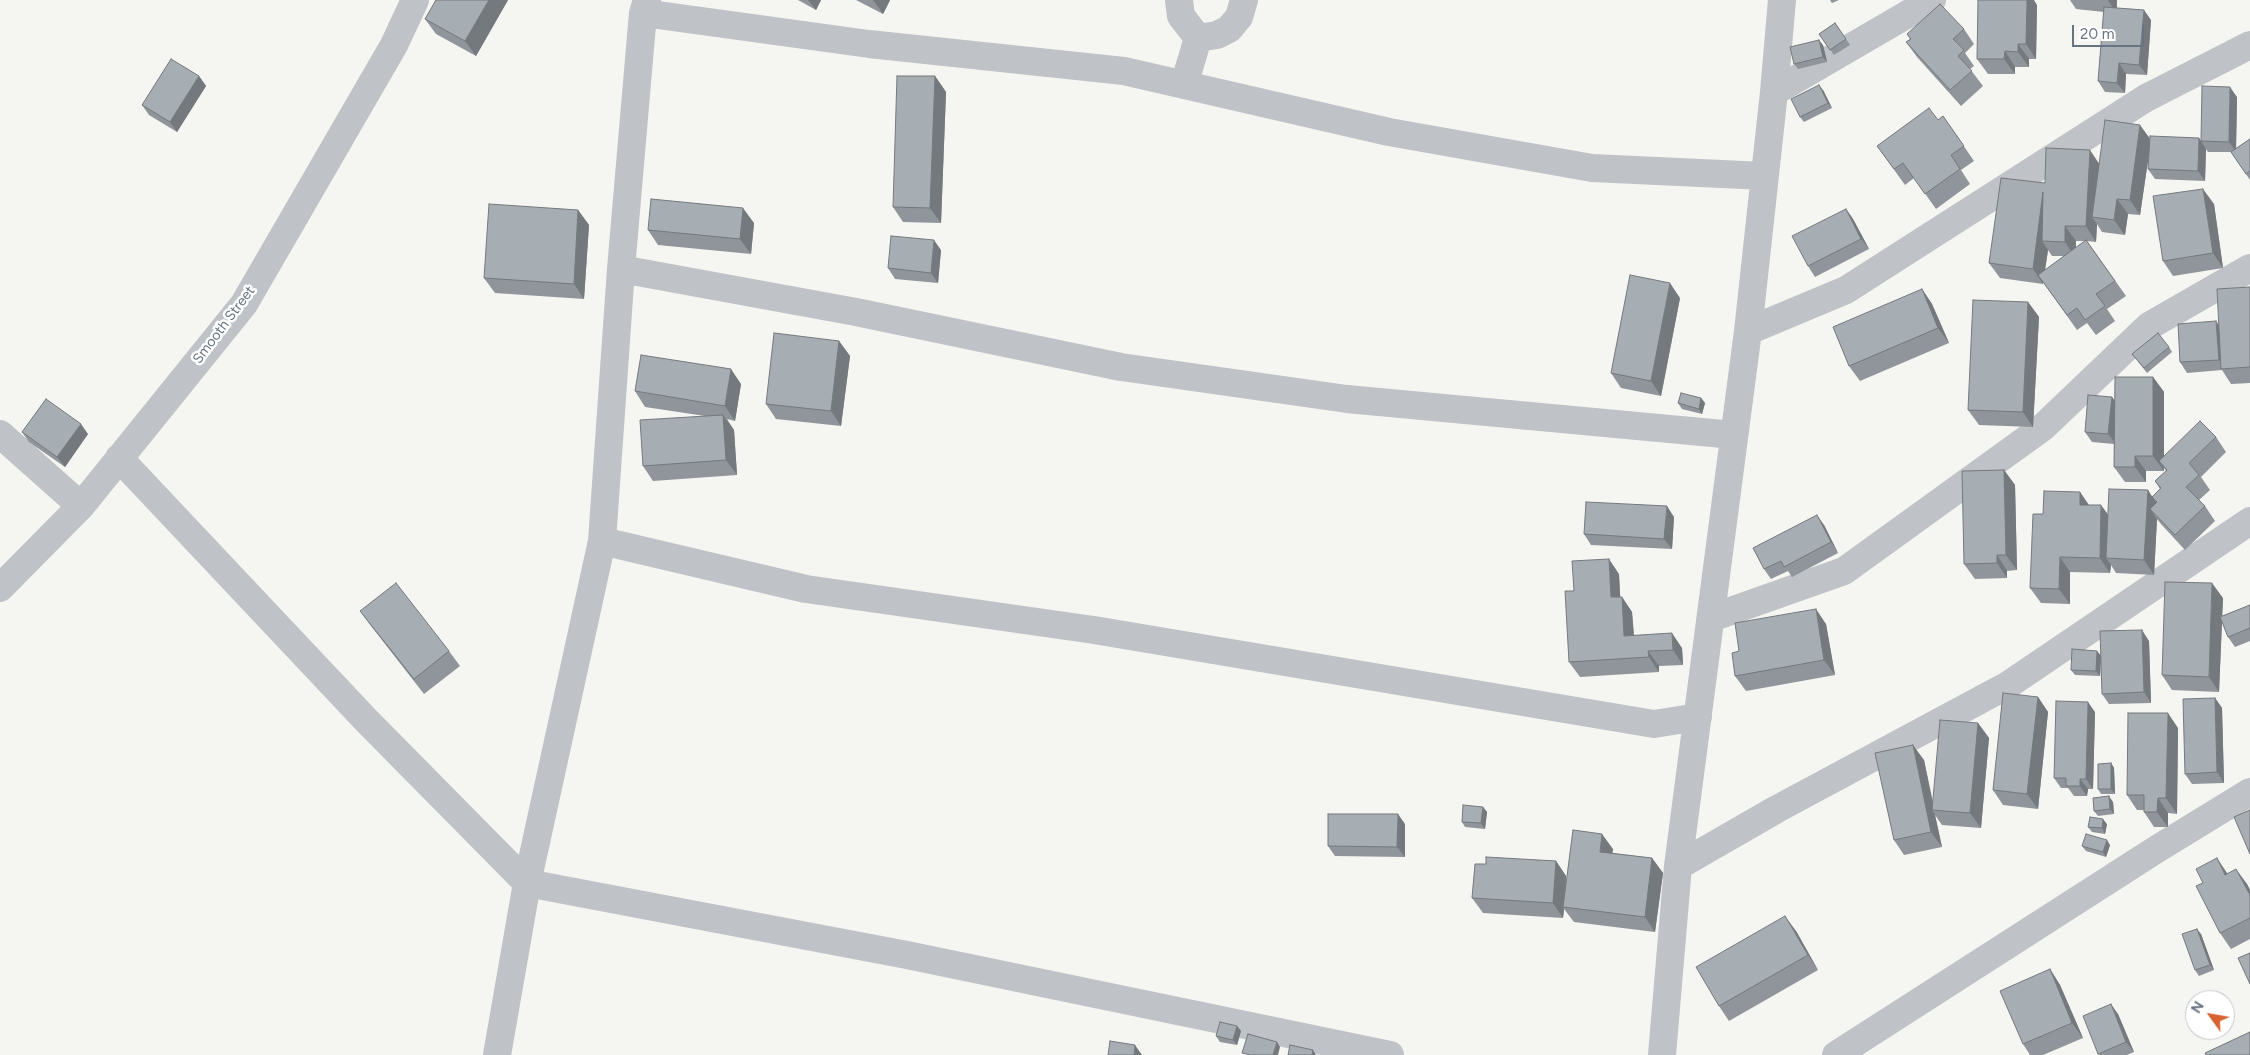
<!DOCTYPE html>
<style>
body{margin:0}
#map{position:relative;width:2250px;height:1055px;overflow:hidden;background:#f5f5f2;font-family:Figtree,sans-serif}
canvas{display:block}
.north{position:absolute;left:2185px;top:990px;width:50px;height:50px;box-sizing:border-box;background:#fff;border:1px solid #c2c7cd;border-radius:50%;rotate:302deg;font-size:14px;font-weight:700;line-height:20px;text-align:center;color:#667381}
.north::after{content:'';display:block;margin:auto;width:18px;height:22px;background:#d76331;clip-path:polygon(50% 0,100% 100%,50% 72%,0 100%)}
.scale{position:absolute;left:2072px;top:25px;width:72px;height:22px;box-sizing:border-box;border:2px solid #667381;border-top:0;padding-left:6px;font-size:15px;line-height:18px;white-space:nowrap;color:#667381;-webkit-text-stroke:4px #fff;paint-order:stroke}
</style>
<div id="map">
<canvas width="2250" height="1055"></canvas>
<div class="north">N</div>
<div class="scale">20 m</div>
</div>
<script>
const ctx = document.querySelector('canvas').getContext('2d');
ctx.lineJoin = 'round';
const poly = rows => new Path2D(rows.map(r => 'M' + r).join(''));
function trace(path, color, width, dash) { ctx.strokeStyle = color; ctx.lineWidth = width; ctx.lineCap = dash ? 'butt' : 'round'; ctx.setLineDash(dash || []); ctx.stroke(path); }
function fill(path, color) { ctx.fillStyle = color; ctx.fill(path, 'evenodd'); }
function label(font, color, halo, rows, align = 'center') {
  ctx.font = font + ' Figtree,sans-serif'; ctx.lineWidth = 5; ctx.setLineDash([]); ctx.textBaseline = 'middle'; ctx.strokeStyle = halo; ctx.fillStyle = color; for (const [text, x, y, turn = 0] of rows) {
    ctx.save(); ctx.translate(x, y); ctx.rotate((+turn || 0) * Math.PI / 180); ctx.textAlign = isNaN(turn) ? turn : align; if (halo) ctx.strokeText(text, 0, 0); ctx.fillText(text, 0, 0); ctx.restore();
  }
}
const minor = poly([
 [1179,0,1181,16,1198,38,1184,85],
 [643,13,869,44,1124,71,1389,132,1592,168,1765,176],
 [1198,38,1217,35,1229,29,1239,17,1244,0],
 [1774,92,1932,0],
 [621,269,856,312,1121,367,1347,399,1734,435],
 [1748,331,1846,290,2146,98,2250,45],
 [0,434,81,506],
 [119,458,366,720,527,883,907,955,1390,1055],
 [602,541,806,589,1094,630,1654,724,1698,717],
 [0,588,81,506,244,304,394,45,415,0],
 [1711,618,1844,571,2042,428,2149,326,2250,268],
 [1678,866,1777,809,2008,685,2250,521],
 [497,1055,527,883,602,541,621,269,643,13,647,0],
 [1662,1055,1678,866,1748,331,1774,92,1782,0],
 [1836,1055,2157,849,2250,792]
]);
const wall = poly([
 [436,0,508,0,476,56,436,34,425,19],
 [798,0,821,0,816,10],
 [856,0,890,0,883,14],
 [1830,0,1839,0,1832,3],
 [2070,0,2117,0,2117,8,2151,20,2147,75,2126,74,2125,93,2105,92,2098,81,2104,12,2076,9],
 [2037,5,2036,59,2029,59,2029,67,2015,67,2015,74,1988,74,1977,59],
 [1835,23,1850,45,1834,55,1819,34],
 [1964,29,1974,44,1965,53,1974,66,1970,69,1983,86,1961,106,1917,57,1906,42,1910,39,1907,34],
 [1823,45,1827,62,1798,69,1794,64],
 [199,76,206,86,177,132,149,115,142,105],
 [935,76,946,92,941,223,903,222,893,207],
 [1823,90,1832,108,1804,122,1800,117],
 [2237,97,2236,148,2250,139,2250,180,2231,152,2208,152,2206,149,2205,181,2155,179,2148,169,2149,154,2140,215,2128,214,2125,235,2102,232,2097,224,2096,242,2087,241,2126,296,2107,309,2115,321,2096,335,2087,323,2077,330,2043,282,2043,284,2000,278,1989,263,2045,183,2099,163,2150,138,2199,138,2201,141],
 [2076,241,2085,241,2076,248],
 [2048,250,2052,256,2064,256,2045,270],
 [1943,116,1974,161,1961,170,1970,184,1936,209,1914,178,1905,185,1877,146,1938,120],
 [2214,204,2223,268,2173,276,2163,261],
 [1846,209,1853,219,1869,249,1815,277,1808,266],
 [578,210,589,225,584,299,495,293,484,278],
 [754,223,751,254,658,245,648,230],
 [941,250,938,283,895,279,888,268],
 [2250,287,2250,383,2231,384,2222,370,2187,373,2180,362,2219,325],
 [1922,289,1932,304,1949,343,1860,381,1849,366],
 [1680,298,1661,396,1621,388,1611,373],
 [2028,302,2039,317,2033,427,1979,425,1968,410],
 [839,341,850,356,841,426,776,419,766,404],
 [2169,347,2172,352,2147,373,2132,354],
 [2153,377,2164,392,2164,456,2216,437,2226,452,2201,477,2210,490,2199,500,2205,506,2215,521,2185,550,2161,524,2157,519,2154,575,2116,573,2111,565,2110,573,2070,572,2070,604,2041,603,2030,588,2043,514,2080,492,2089,505,2108,515,2148,490,2152,497,2160,489,2155,481,2166,471,2164,468,2164,471,2146,471,2146,482,2125,482,2114,467,2114,444,2092,442,2085,432,2112,397,2115,401],
 [741,384,735,421,727,419,734,430,737,475,653,481,643,466,705,416,645,407,635,391],
 [1701,398,1705,403,1702,414,1682,409,1678,403],
 [22,432,88,434,65,467,29,442],
 [2004,470,2015,485,2017,570,2007,571,2007,578,1975,579,1964,564],
 [1674,517,1672,549,1591,545,1584,534],
 [1824,525,1838,553,1792,577,1788,571,1771,579,1764,569],
 [1619,574,1620,597,1622,597,1632,612,1634,635,1682,648,1683,665,1659,666,1659,672,1580,677,1569,662,1574,591],
 [2223,598,2222,616,2250,605,2250,641,2235,647,2228,637,2222,621,2219,692,2172,690,2162,675],
 [360,611,449,651,460,666,424,694,371,626],
 [1826,624,1835,675,1746,691,1735,676,1739,651],
 [2149,641,2151,703,2109,704,2102,694],
 [2097,651,2101,656,2100,676,2075,675,2071,670],
 [2038,697,2048,712,2038,809,2003,805,1993,790],
 [2215,698,2222,708,2224,783,2192,784,2185,774],
 [2095,712,2093,789,2088,789,2087,796,2074,796,2068,788,2061,788,2054,778],
 [1978,723,1989,738,1981,828,1942,825,1935,815,1942,847,1904,855,1894,840,1924,760,1933,802],
 [2178,728,2177,814,2168,813,2168,827,2154,827,2144,812,2144,810,2137,810,2127,795],
 [2111,763,2114,768,2115,794,2101,794,2098,789],
 [2113,802,2114,814,2098,816,2094,811],
 [1483,807,1487,812,1485,829,1465,827,1462,822],
 [1405,824,1405,857,1335,856,1328,846],
 [2107,824,2105,834,2092,832,2088,827],
 [2110,845,2106,857,2086,851,2082,846],
 [1613,849,1612,853,1652,858,1663,873,1655,932,1574,922,1564,909,1563,918,1483,913,1472,898,1486,864,1556,861,1566,876,1566,886],
 [2228,874,2247,884,2250,890,2250,939,2231,949,2220,933],
 [1796,931,1818,970,1729,1021,1719,1006],
 [2201,934,2214,970,2199,976,2195,970],
 [2050,969,2060,985,2083,1038,2043,1055,2030,1055,2023,1044],
 [2118,1014,2134,1052,2127,1055,2099,1055,2098,1054],
 [1237,1026,1241,1031,1237,1045,1220,1042,1216,1036]
]);
const shadedWall = poly([
 [489,0,508,0,476,56,465,41],
 [808,0,821,0,816,10],
 [873,0,890,0,883,14],
 [2027,0,2034,0,2037,5,2036,59,2026,44],
 [2108,0,2117,0,2116,13],
 [2144,10,2151,20,2147,75,2139,65],
 [1819,40,1823,45,1827,62,1823,57],
 [2018,44,2029,59,2029,67,2018,52],
 [2005,51,2015,67,2015,74,2004,59],
 [2119,63,2126,74,2125,93,2117,83],
 [199,76,206,86,177,132,170,122],
 [935,76,946,92,941,223,930,208],
 [1819,85,1823,90,1832,108,1828,103],
 [2230,87,2237,97,2236,152,2229,142],
 [2140,125,2151,140,2140,215,2130,200],
 [2199,138,2206,149,2205,181,2198,171],
 [2090,150,2100,165,2092,217,2097,224,2096,242,2086,226],
 [2203,189,2214,204,2223,268,2213,253],
 [2043,192,2042,241,2048,250,2043,284,2033,269],
 [2117,199,2128,214,2125,235,2114,220],
 [743,208,754,223,751,254,740,239],
 [1846,209,1853,219,1869,249,1861,239],
 [578,210,589,225,584,299,574,284],
 [2065,226,2076,241,2075,257,2065,242],
 [934,240,941,250,938,283,931,273],
 [1670,283,1680,298,1661,396,1651,381],
 [1922,289,1932,304,1949,343,1938,328],
 [2028,302,2039,317,2033,427,2023,412],
 [2216,321,2223,331,2225,368,2219,360],
 [839,341,850,356,841,426,831,411],
 [731,369,741,384,735,421,725,406],
 [2153,377,2164,392,2164,466,2159,461,2164,468,2164,471,2153,456],
 [2112,397,2119,408,2116,444,2108,434],
 [1701,398,1705,403,1702,414,1699,409],
 [723,415,734,430,737,475,726,460],
 [81,424,88,434,65,467,57,457],
 [2135,456,2146,471,2146,482,2135,467],
 [2004,470,2015,485,2017,570,2006,555],
 [2148,490,2158,506,2150,509,2157,519,2154,575,2144,560],
 [2080,492,2090,507,2080,505],
 [2101,505,2112,520,2106,558,2111,565,2110,573,2100,558],
 [1667,506,1674,517,1672,549,1664,539],
 [1817,515,1824,525,1838,553,1831,542],
 [1997,555,2007,571,2007,578,1997,563],
 [2060,557,2070,572,2070,604,2059,589],
 [1609,559,1619,574,1621,612,1611,597],
 [2212,583,2223,598,2219,692,2209,677],
 [1622,597,1632,612,1635,651,1624,636],
 [1816,609,1826,624,1835,675,1824,660],
 [2142,630,2149,641,2151,703,2144,692],
 [1672,633,1682,648,1683,665,1673,650],
 [1648,651,1659,666,1659,672,1649,657],
 [2097,651,2101,656,2100,676,2096,671],
 [2038,697,2048,712,2038,809,2027,794],
 [2215,698,2222,708,2224,783,2217,772],
 [2088,702,2095,712,2093,789,2086,779],
 [2168,713,2178,728,2177,814,2166,798],
 [1978,723,1989,738,1981,828,1970,813],
 [1913,745,1924,760,1934,810,1932,810,1935,815,1942,847,1931,832],
 [2111,763,2114,768,2115,794,2111,789],
 [2080,779,2088,789,2087,796,2080,786],
 [2109,796,2113,802,2114,814,2110,809],
 [2158,798,2168,813,2168,827,2157,812],
 [1483,807,1487,812,1485,829,1481,823],
 [1398,814,1405,824,1405,857,1397,847],
 [2103,819,2107,824,2105,834,2102,828],
 [1602,834,1613,849,1611,867,1600,852],
 [2107,840,2110,845,2106,857,2103,852],
 [1652,858,1663,873,1655,932,1645,917],
 [2217,858,2227,873,2236,890,2225,875],
 [1556,861,1566,876,1564,907,1563,907,1564,909,1563,918,1553,903],
 [2236,869,2247,884,2250,890,2250,895],
 [1785,916,1796,931,1818,970,1808,955],
 [2197,929,2201,934,2214,970,2210,965],
 [2050,969,2060,985,2083,1038,2072,1023],
 [2111,1004,2118,1014,2134,1052,2126,1042],
 [1237,1026,1241,1031,1237,1045,1233,1040],
 [1277,1042,1280,1047,1278,1055,1273,1055],
 [1135,1045,1142,1055,1134,1055],
 [1313,1050,1316,1055,1312,1055]
]);
const building = poly([
 [436,0,489,0,465,41,425,19,436,0],
 [1978,0,2027,0,2026,44,2018,44,2018,52,2005,51,2004,59,1977,59,1978,0],
 [1940,4,1964,29,1953,39,1964,50,1958,56,1972,71,1950,90,1906,42,1911,39,1907,34,1940,4],
 [2104,7,2144,10,2139,65,2119,63,2117,83,2098,81,2104,7],
 [1835,23,1846,39,1830,50,1819,34,1835,23],
 [1819,40,1823,57,1794,64,1790,47,1819,40],
 [171,59,199,76,170,122,142,105,171,59],
 [897,76,935,76,930,208,893,207,897,76],
 [1819,85,1828,103,1800,117,1791,99,1819,85],
 [2202,86,2230,87,2229,142,2201,141,2202,86],
 [1929,108,1938,120,1943,116,1964,146,1951,155,1960,169,1925,194,1903,163,1894,169,1877,146,1929,108],
 [2105,120,2140,125,2130,200,2117,199,2114,220,2092,217,2105,120],
 [2150,136,2199,138,2198,171,2148,169,2150,136],
 [2250,139,2250,171,2246,174,2231,152,2250,139],
 [2046,148,2090,150,2086,226,2065,226,2065,242,2042,241,2043,192,2033,269,1989,263,2001,178,2045,183,2046,148],
 [2203,189,2213,253,2163,261,2153,196,2203,189],
 [651,199,743,208,740,239,648,230,651,199],
 [489,204,578,210,574,284,484,278,489,204],
 [1846,209,1861,239,1808,266,1792,236,1846,209],
 [891,236,934,240,931,273,888,268,891,236],
 [2086,240,2115,281,2096,294,2105,306,2085,320,2077,308,2067,315,2038,275,2086,240],
 [1630,275,1670,283,1651,381,1611,373,1630,275],
 [2250,287,2250,367,2221,369,2217,289,2250,287],
 [1922,289,1938,328,1849,366,1833,327,1922,289],
 [1973,300,2028,302,2023,412,1968,410,1973,300],
 [2216,321,2219,360,2180,362,2178,324,2216,321],
 [774,333,839,341,831,411,766,404,774,333],
 [2158,333,2169,347,2144,368,2132,354,2158,333],
 [641,355,731,369,725,406,635,391,641,355],
 [2115,377,2153,377,2153,456,2135,456,2135,467,2114,467,2115,377],
 [1681,393,1701,398,1699,409,1678,403,1681,393],
 [2088,395,2112,397,2108,434,2085,432,2088,395],
 [46,399,81,424,57,457,22,432,46,399],
 [723,415,726,460,643,466,640,420,723,415],
 [2200,421,2216,437,2189,463,2199,475,2186,487,2205,506,2175,535,2150,509,2157,502,2152,497,2161,488,2155,481,2167,470,2159,461,2200,421],
 [2004,470,2006,555,1997,555,1997,563,1964,564,1962,471,2004,470],
 [2109,489,2148,490,2144,560,2106,558,2109,489],
 [2044,491,2080,492,2080,505,2101,505,2100,558,2060,557,2059,589,2030,588,2033,514,2043,514,2044,491],
 [1586,502,1667,506,1664,539,1584,534,1586,502],
 [1817,515,1831,542,1784,567,1781,561,1764,569,1753,548,1817,515],
 [1609,559,1611,597,1622,597,1624,636,1672,633,1673,650,1648,651,1649,657,1569,662,1565,591,1574,591,1572,561,1609,559],
 [2165,582,2212,583,2209,677,2162,675,2165,582],
 [396,583,449,651,414,679,360,611,396,583],
 [2250,605,2250,628,2228,637,2220,617,2250,605],
 [1816,609,1824,660,1735,676,1732,653,1739,651,1735,623,1816,609],
 [2142,630,2144,692,2102,694,2100,631,2142,630],
 [2072,649,2097,651,2096,671,2071,670,2072,649],
 [2003,693,2038,697,2027,794,1993,790,2003,693],
 [2215,698,2217,772,2185,774,2183,699,2215,698],
 [2056,701,2088,702,2086,779,2080,779,2080,786,2066,786,2066,778,2054,778,2056,701],
 [2128,713,2168,713,2166,798,2158,798,2157,812,2144,812,2144,795,2127,795,2128,713],
 [1940,720,1978,723,1970,813,1932,810,1940,720],
 [1913,745,1931,832,1894,840,1875,753,1913,745],
 [2111,763,2111,789,2098,789,2098,764,2111,763],
 [2109,796,2110,809,2094,811,2093,798,2109,796],
 [1463,805,1483,807,1481,823,1462,822,1463,805],
 [2250,810,2250,854,2234,817,2250,810],
 [1328,814,1398,814,1397,847,1328,846,1328,814],
 [2090,817,2103,819,2102,828,2088,827,2090,817],
 [1573,830,1602,834,1600,852,1652,858,1645,917,1563,907,1573,830],
 [2086,834,2107,840,2103,852,2082,846,2086,834],
 [1486,857,1556,861,1553,903,1472,898,1475,864,1486,864,1486,857],
 [2217,858,2225,875,2236,869,2250,895,2250,918,2220,933,2196,886,2203,883,2196,869,2217,858],
 [1785,916,1808,955,1719,1006,1696,967,1785,916],
 [2197,929,2210,965,2195,970,2182,934,2197,929],
 [2250,953,2250,984,2238,958,2250,953],
 [2050,969,2072,1023,2023,1044,2000,991,2050,969],
 [2111,1004,2126,1042,2098,1054,2083,1016,2111,1004],
 [1220,1022,1237,1026,1233,1040,1216,1036,1220,1022],
 [2250,1032,2250,1055,2206,1055,2205,1053,2250,1032],
 [1248,1034,1277,1042,1273,1055,1251,1055,1242,1053,1248,1034],
 [1110,1041,1135,1045,1134,1055,1108,1055,1110,1041],
 [1290,1045,1313,1050,1312,1055,1288,1055,1290,1045]
]);
const streetNames = [
 ["Smooth Street",224,325,-53]
];
trace(minor, '#bfc2c6', 28);
fill(wall, '#8f959a');
fill(shadedWall, '#74797d');
fill(building, '#a6adb3');
trace(building, '#74797d', 1);
label('14px', '#667381', '#fff', streetNames);
</script>
